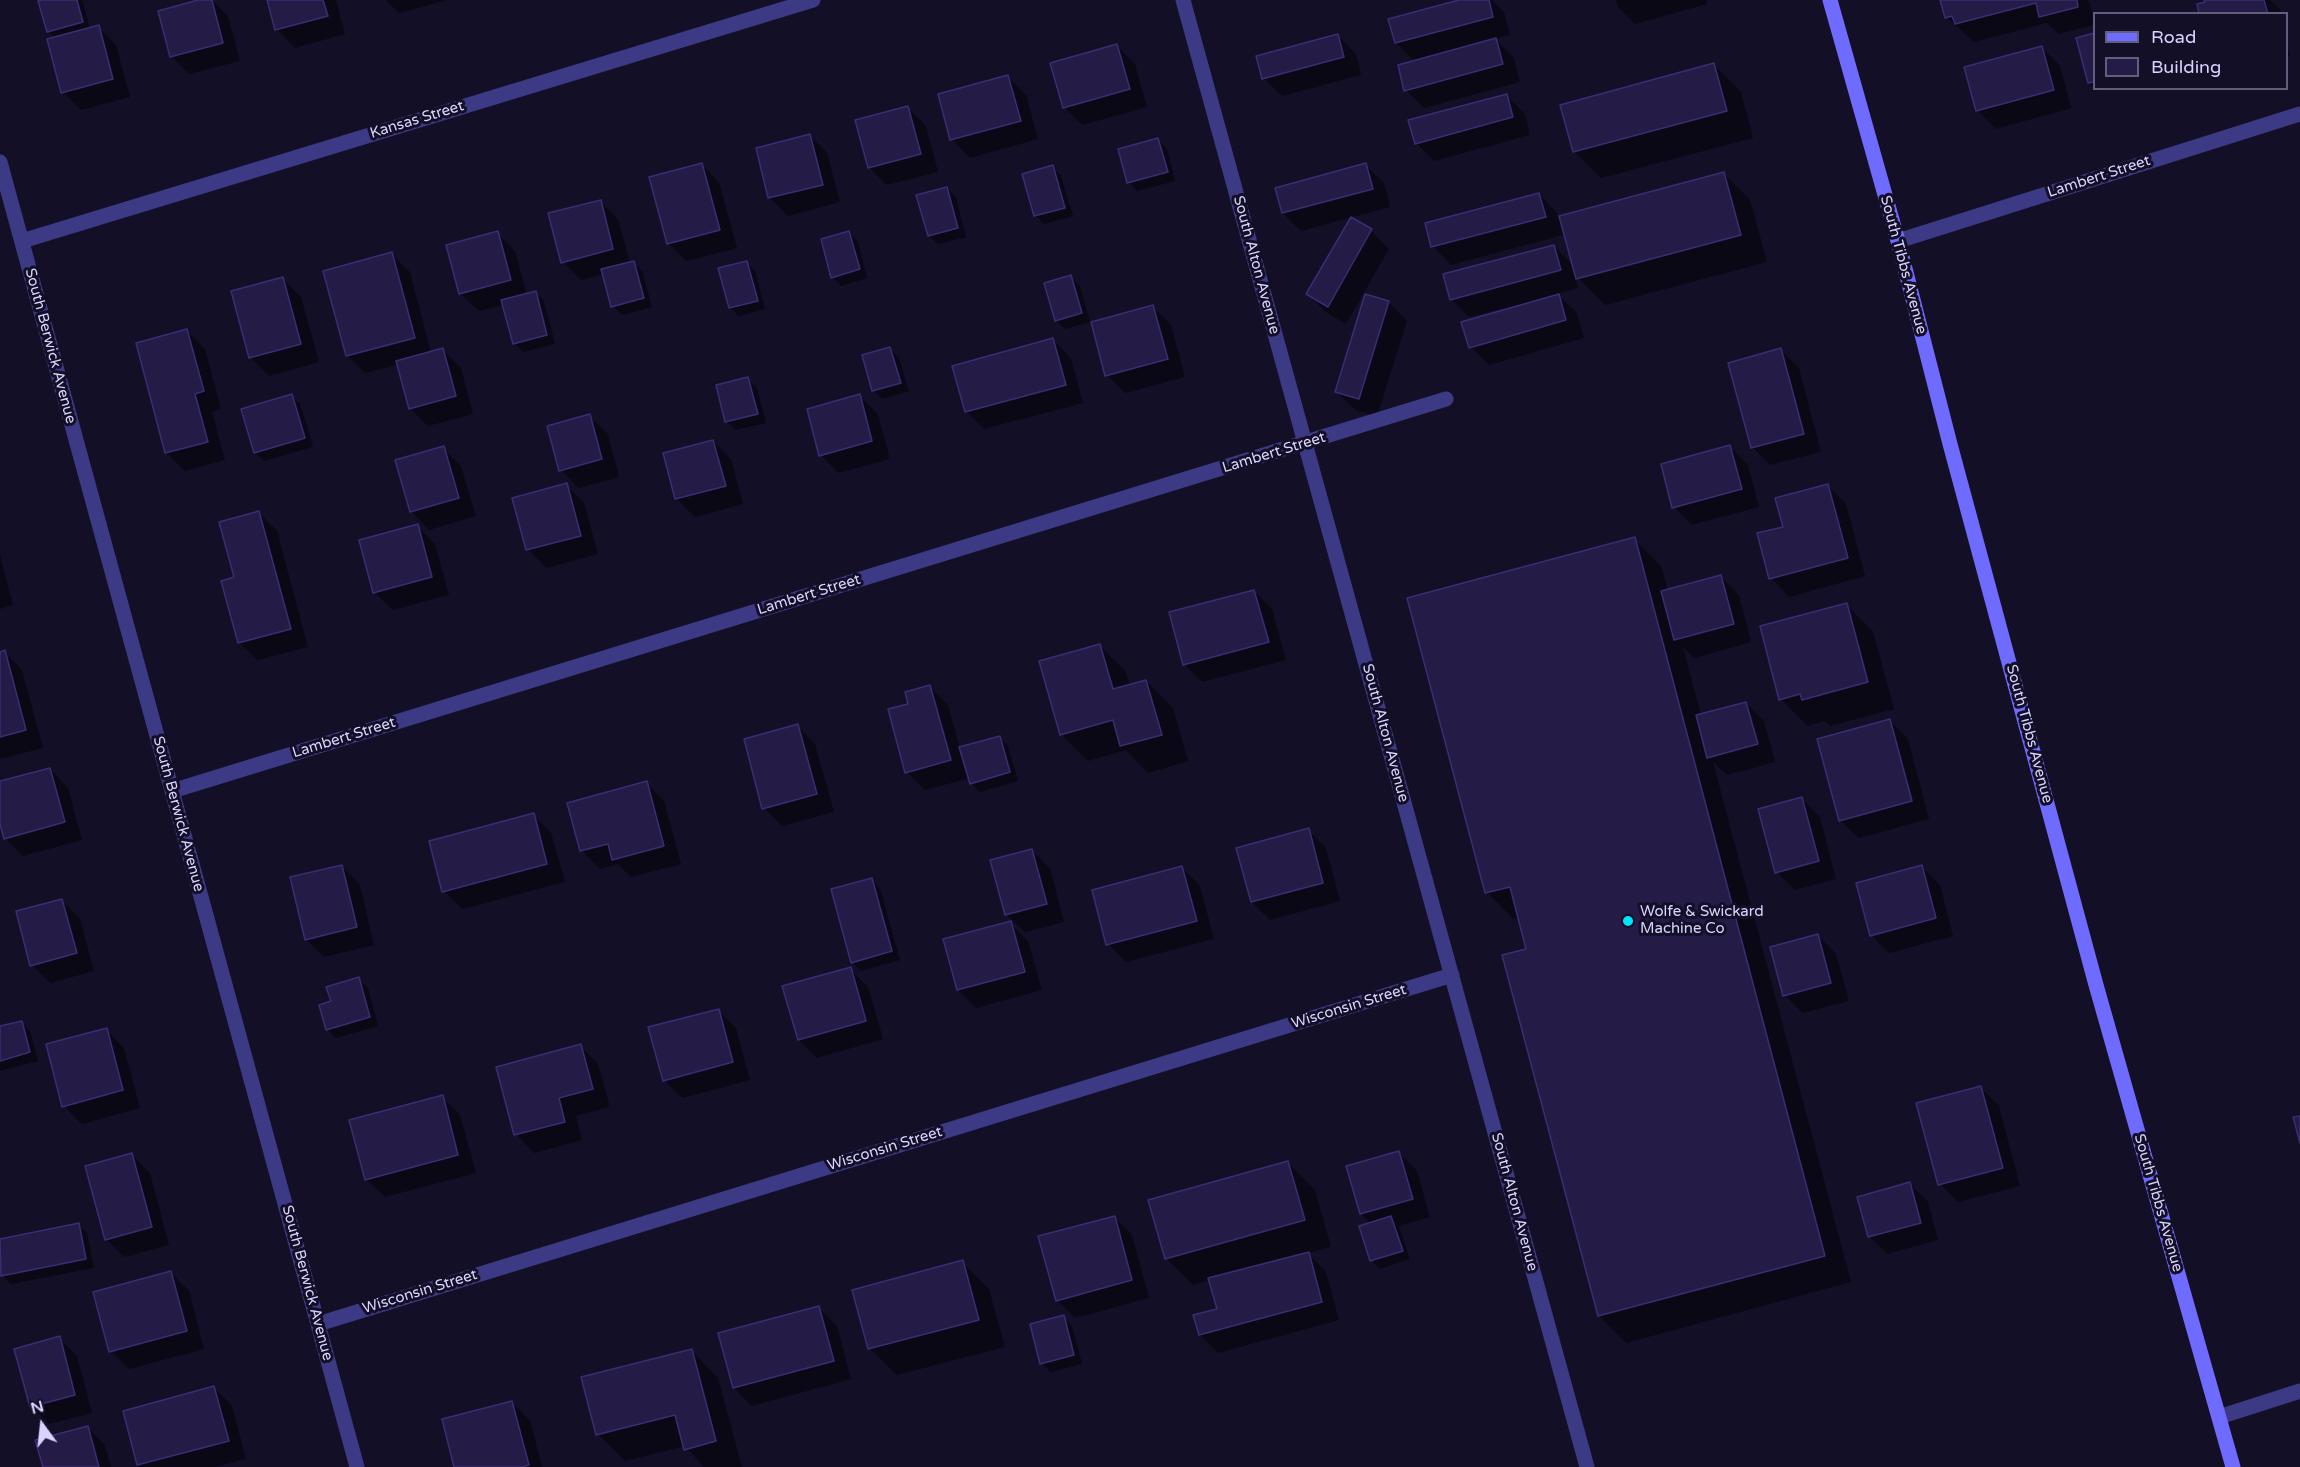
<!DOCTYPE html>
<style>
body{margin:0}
#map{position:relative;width:2300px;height:1467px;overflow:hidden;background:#130f26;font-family:"Varela Round",sans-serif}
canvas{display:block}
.legend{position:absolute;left:2093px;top:12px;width:195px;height:78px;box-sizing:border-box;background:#130f26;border:2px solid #625e7d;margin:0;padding:8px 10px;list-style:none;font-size:18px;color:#d9d4ff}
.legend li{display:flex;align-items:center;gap:12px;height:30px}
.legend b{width:30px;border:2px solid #625e7d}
.north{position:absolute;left:12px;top:1395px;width:60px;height:60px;-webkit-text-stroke:4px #130f26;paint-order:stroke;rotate:345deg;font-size:16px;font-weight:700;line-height:24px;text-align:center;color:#d9d4ff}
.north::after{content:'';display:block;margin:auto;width:21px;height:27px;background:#d9d4ff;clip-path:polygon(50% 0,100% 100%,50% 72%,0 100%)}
</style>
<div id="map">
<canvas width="2300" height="1467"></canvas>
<ul class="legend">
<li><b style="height:8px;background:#6f6bff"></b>Road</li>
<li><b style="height:16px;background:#241b47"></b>Building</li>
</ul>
<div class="north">N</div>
</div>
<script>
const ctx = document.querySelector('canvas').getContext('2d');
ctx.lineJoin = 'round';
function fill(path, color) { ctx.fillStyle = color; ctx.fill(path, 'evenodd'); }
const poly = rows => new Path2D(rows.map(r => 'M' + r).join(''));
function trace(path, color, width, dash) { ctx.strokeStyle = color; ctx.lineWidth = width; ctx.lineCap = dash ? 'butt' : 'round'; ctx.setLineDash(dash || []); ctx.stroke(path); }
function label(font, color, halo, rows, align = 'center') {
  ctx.font = font + ' "Varela Round",sans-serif'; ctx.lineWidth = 6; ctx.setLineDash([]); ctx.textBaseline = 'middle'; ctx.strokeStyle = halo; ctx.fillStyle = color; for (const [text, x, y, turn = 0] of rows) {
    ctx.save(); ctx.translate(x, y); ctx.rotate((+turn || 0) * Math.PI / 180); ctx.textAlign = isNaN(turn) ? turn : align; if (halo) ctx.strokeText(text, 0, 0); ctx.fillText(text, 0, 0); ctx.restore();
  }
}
const shadow = poly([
 [48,0,81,0,83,2,90,29,98,27,116,45,130,97,81,110,63,92,55,38,48,31],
 [204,0,212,0,228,16,240,61,189,74,171,56],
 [269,0,336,0,345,34,295,48,277,29],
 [386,0,447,0,399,13],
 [1465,0,1492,0,1504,12,1510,35,1495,39,1514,58,1520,82,1424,108,1406,90,1415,62,1396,43],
 [1616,0,1706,0,1707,4,1635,24,1617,6],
 [1942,0,2087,0,2090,3,2094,25,2059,34,2047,23,1974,42,1946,17],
 [2206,0,2270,0,2280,9,2281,14,2201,14,2207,3],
 [1337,35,1356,54,1361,75,1282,96,1264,78],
 [2094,35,2094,88,2089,83,2078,39],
 [2286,39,2290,56,2286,57],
 [1117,46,1135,64,1147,107,1082,125,1064,107],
 [2042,48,2060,66,2071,108,1996,129,1978,111],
 [1714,65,1741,92,1753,138,1601,178,1574,151],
 [1008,77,1026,95,1038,139,970,158,952,139],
 [2095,88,2109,88,2098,91],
 [1507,96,1525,114,1530,135,1434,161,1416,143],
 [908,108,926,126,938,172,887,185,869,167],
 [809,135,827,153,840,202,788,216,770,198,757,149],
 [1158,140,1167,149,1175,181,1137,191,1129,182],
 [701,164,719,182,737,248,686,261,668,243],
 [1365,165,1384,183,1390,207,1301,231,1283,213],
 [1052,167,1061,176,1073,216,1044,224,1035,215],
 [1723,173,1750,200,1767,262,1605,305,1575,275,1578,288,1557,294,1577,313,1584,338,1489,365,1471,347,1506,311,1505,308,1469,317,1451,299,1554,246,1575,267],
 [947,188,956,197,966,237,938,244,929,236],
 [1539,194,1557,213,1563,235,1451,265,1433,246],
 [600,201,618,219,630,263,633,262,642,271,652,307,622,315,613,306,604,274,581,280,563,262],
 [1351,219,1371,231,1389,249,1346,324,1326,312,1308,294],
 [497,233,515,251,527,295,536,293,544,301,555,344,523,352,514,343,504,305,479,311,460,293],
 [849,233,858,242,867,278,841,286,833,277],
 [391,254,410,272,431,353,443,350,461,368,473,414,428,426,410,408,399,364,365,373,347,355],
 [746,262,755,271,765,309,739,316,730,308],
 [1071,277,1080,286,1090,322,1065,329,1056,321],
 [283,279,301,297,319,362,269,376,251,358,233,292],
 [1366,296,1389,303,1407,321,1377,416,1355,410,1337,392],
 [1153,307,1171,325,1185,377,1125,393,1107,375],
 [187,331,205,349,221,409,212,412,225,460,185,471,167,453,138,344],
 [1053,340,1071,358,1083,403,984,429,966,411],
 [890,349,899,358,909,391,882,399,873,390],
 [1781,350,1799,368,1821,452,1770,465,1752,447],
 [748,379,757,388,766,423,735,430,727,422],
 [291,396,300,404,313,447,264,461,255,452],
 [859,396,878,414,890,459,839,473,821,455],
 [589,416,608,434,619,477,579,488,561,470],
 [713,441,731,459,743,504,695,517,677,499,665,454],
 [1730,447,1748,465,1759,507,1692,525,1674,507],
 [443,448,461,466,476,516,429,530,411,511],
 [566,485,584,503,598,554,546,568,528,549],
 [1828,486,1846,504,1865,576,1789,597,1771,578,1784,528],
 [259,513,277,531,308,647,257,660,239,642,236,578],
 [417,526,435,544,449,595,393,610,374,592],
 [1634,539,1661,566,1668,591,1721,577,1739,595,1751,642,1694,658,1683,647,1701,715,1746,703,1764,721,1775,762,1727,775,1713,762,1851,1282,1626,1343,1599,1316,1504,956,1528,950,1519,918,1513,919,1487,892],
 [0,555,13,605,0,609],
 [1254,591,1272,609,1286,660,1202,682,1184,664],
 [1846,605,1873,631,1894,709,1830,726,1825,721,1807,726,1781,699],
 [1099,645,1126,672,1130,686,1146,681,1173,708,1188,761,1148,773,1126,750,1088,761,1061,734],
 [4,652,22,670,43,748,0,759,0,653],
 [930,687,948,705,960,749,999,737,1008,746,1018,781,980,792,971,783,970,778,925,790,907,772,910,705],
 [1890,721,1908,739,1929,819,1859,838,1840,820],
 [797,726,815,744,834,812,782,826,764,808],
 [50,769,68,788,82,840,23,856,5,838,0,818,0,783],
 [646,783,664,801,681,864,631,877,618,864,600,869,582,851,569,804],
 [1802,799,1820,817,1836,879,1795,890,1777,872],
 [533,815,551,833,565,882,462,909,444,891],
 [1308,830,1326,848,1340,901,1270,920,1252,902],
 [1031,850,1050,868,1064,922,1025,932,1006,914],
 [342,866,360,885,374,945,324,957,306,939],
 [1922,867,1940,885,1953,936,1889,953,1871,935],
 [1182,868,1200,886,1214,939,1126,962,1108,944],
 [871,879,880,888,900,960,861,971,852,962],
 [62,901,80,919,94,971,50,983,32,965],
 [1010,923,1028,941,1042,990,976,1008,958,990],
 [1818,936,1836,954,1849,1001,1803,1013,1785,995],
 [850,969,868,987,883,1039,817,1058,799,1040],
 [359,979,368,988,378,1026,336,1038,327,1029,332,1002],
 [718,1010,736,1028,750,1080,682,1098,664,1080],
 [21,1022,30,1031,38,1061,0,1071,0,1028],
 [106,1030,124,1048,140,1108,82,1124,64,1106],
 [580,1046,598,1064,610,1107,576,1116,582,1140,534,1153,516,1134],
 [1981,1088,1999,1106,2020,1186,1958,1202,1940,1184],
 [442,1097,460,1115,476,1173,385,1197,366,1179],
 [1399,1153,1417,1171,1430,1217,1399,1226,1410,1259,1380,1269,1371,1260,1371,1224,1361,1214],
 [132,1155,150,1173,169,1245,124,1257,106,1239],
 [1288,1163,1315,1190,1331,1247,1308,1253,1326,1272,1339,1320,1218,1353,1200,1335,1218,1310,1210,1280,1193,1285,1166,1258],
 [1910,1184,1928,1202,1938,1240,1887,1254,1869,1236],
 [1114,1217,1132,1235,1149,1298,1075,1318,1057,1300],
 [78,1225,87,1233,94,1268,11,1284,2,1275,0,1240],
 [962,1262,989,1289,1005,1347,897,1375,870,1349,854,1291],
 [171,1273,189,1291,204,1349,129,1369,111,1351],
 [819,1308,837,1326,851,1379,752,1406,734,1388],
 [1063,1317,1072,1326,1082,1364,1051,1372,1042,1364,1032,1325],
 [59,1338,77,1356,92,1413,49,1424,31,1406],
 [692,1351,718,1378,742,1467,704,1467,685,1446,625,1461,598,1434],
 [214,1388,232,1406,246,1459,215,1467,141,1467,138,1465],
 [511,1402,530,1420,542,1467,456,1467],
 [87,1427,105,1445,111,1467,44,1467]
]);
const building = poly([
 [42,0,77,0,83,22,47,32,38,1,42,0],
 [198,0,212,0,223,43,170,57,158,11,198,0],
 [267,0,323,0,328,16,275,30,267,0],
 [1459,0,1489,0,1493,17,1395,43,1388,19,1459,0],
 [1940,0,2077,0,2078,7,2039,17,2036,3,1955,24,1952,16,1945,18,1940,0],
 [2204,0,2264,0,2268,14,2199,14,2197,4,2205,2,2204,0],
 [99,25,113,79,61,93,47,39,99,25],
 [2094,33,2094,82,2088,83,2076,38,2094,33],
 [1338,34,1344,57,1262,79,1256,56,1338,34],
 [1496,38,1503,64,1404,91,1398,65,1496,38],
 [1117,44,1130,89,1063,108,1050,63,1117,44],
 [2042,46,2054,90,1976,111,1964,67,2042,46],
 [1714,63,1727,111,1573,152,1560,105,1714,63],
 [1008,75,1021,121,950,140,938,94,1008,75],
 [1507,94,1513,117,1415,144,1408,120,1507,94],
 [908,106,921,154,868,168,855,120,908,106],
 [810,134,823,185,768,198,756,148,810,134],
 [1158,138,1168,172,1127,183,1118,149,1158,138],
 [702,163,720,230,667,244,649,177,702,163],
 [1366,163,1373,189,1282,213,1275,188,1366,163],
 [1053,165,1065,208,1034,216,1022,174,1053,165],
 [1724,172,1741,235,1576,279,1559,216,1724,172],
 [947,187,958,228,928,236,916,195,947,187],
 [1539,193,1546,217,1431,247,1425,223,1539,193],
 [601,200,613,249,561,263,548,213,601,200],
 [1351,217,1372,229,1328,307,1306,294,1351,217],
 [498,231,511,280,459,294,446,245,498,231],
 [849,231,860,269,831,278,821,239,849,231],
 [1554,245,1561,270,1450,300,1443,274,1554,245],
 [392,252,415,338,346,356,323,271,392,252],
 [634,261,644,298,611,307,601,269,634,261],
 [747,261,758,301,729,308,718,268,747,261],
 [1071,275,1082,313,1055,321,1044,283,1071,275],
 [283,277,301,344,249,358,231,291,283,277],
 [536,291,547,335,513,344,501,300,536,291],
 [1365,294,1389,301,1359,399,1335,392,1365,294],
 [1559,294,1566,320,1469,348,1461,322,1559,294],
 [1153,305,1168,359,1105,376,1091,322,1153,305],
 [187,329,204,391,195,394,208,442,165,453,136,343,187,329],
 [1053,338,1066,385,965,412,952,366,1053,338],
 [890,347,901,383,872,391,862,355,890,347],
 [443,348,456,396,409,409,396,361,443,348],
 [1781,348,1804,434,1751,448,1728,363,1781,348],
 [748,377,758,414,725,422,716,385,748,377],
 [292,394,305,438,254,453,241,409,292,394],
 [860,394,872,441,819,456,807,409,860,394],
 [590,414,602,459,559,471,547,426,590,414],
 [713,440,726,486,675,499,663,453,713,440],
 [1730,445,1742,489,1672,508,1661,464,1730,445],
 [444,446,459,498,410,512,395,460,444,446],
 [567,483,581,536,526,550,512,498,567,483],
 [1828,484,1848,558,1769,579,1757,533,1783,527,1775,498,1828,484],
 [259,511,291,629,238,643,221,581,234,577,219,522,259,511],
 [418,524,432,577,373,593,359,540,418,524],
 [1635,537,1825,1256,1598,1316,1502,955,1526,949,1510,887,1485,893,1407,598,1635,537],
 [1721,575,1734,624,1674,640,1661,591,1721,575],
 [1254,590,1269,642,1183,665,1169,612,1254,590],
 [1847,603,1868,682,1802,700,1800,694,1779,700,1760,626,1847,603],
 [1100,644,1113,689,1146,680,1162,735,1120,746,1113,720,1060,735,1039,661,1100,644],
 [5,650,26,730,0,737,0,652,5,650],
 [930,685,951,760,905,773,888,709,908,704,905,692,930,685],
 [1746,702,1758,744,1707,758,1696,715,1746,702],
 [1890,719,1912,801,1839,821,1817,739,1890,719],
 [798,724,817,794,762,809,744,739,798,724],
 [1000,736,1010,772,970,784,959,747,1000,736],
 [50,768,65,822,4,839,0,824,0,781,50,768],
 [647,781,664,846,612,860,608,844,580,851,567,803,647,781],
 [1802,797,1819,861,1775,873,1758,809,1802,797],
 [534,813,547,864,442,892,429,841,534,813],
 [1309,828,1323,883,1251,902,1236,848,1309,828],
 [1032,849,1047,904,1005,915,990,860,1032,849],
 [342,865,357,927,305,940,290,877,342,865],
 [1922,865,1936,918,1870,936,1856,883,1922,865],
 [1182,866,1197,921,1106,945,1092,890,1182,866],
 [872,878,892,951,851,963,831,889,872,878],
 [62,899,77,953,30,966,16,911,62,899],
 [1011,921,1025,972,957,990,943,939,1011,921],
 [1818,934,1831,983,1783,996,1770,947,1818,934],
 [851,967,866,1021,798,1040,782,986,851,967],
 [359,977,370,1017,326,1030,319,1005,331,1001,326,987,359,977],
 [719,1009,733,1062,663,1081,648,1027,719,1009],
 [22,1021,30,1052,0,1061,0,1026,22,1021],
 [107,1028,123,1090,62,1107,46,1044,107,1028],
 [581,1044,593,1089,559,1098,565,1122,514,1135,496,1067,581,1044],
 [1981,1086,2003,1168,1938,1185,1916,1103,1981,1086],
 [443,1095,458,1155,365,1180,349,1120,443,1095],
 [2300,1116,2300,1143,2293,1117,2300,1116],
 [1399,1151,1413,1199,1360,1214,1346,1166,1399,1151],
 [132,1153,152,1227,105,1240,85,1166,132,1153],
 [1288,1161,1305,1220,1165,1259,1148,1200,1288,1161],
 [1910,1182,1921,1223,1868,1237,1857,1197,1910,1182],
 [1115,1216,1132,1280,1056,1301,1038,1236,1115,1216],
 [1391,1216,1403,1251,1370,1261,1359,1226,1391,1216],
 [79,1223,86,1259,1,1276,0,1239,79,1223],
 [1309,1252,1322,1302,1199,1335,1193,1315,1217,1309,1208,1278,1309,1252],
 [963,1260,979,1320,868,1349,852,1290,963,1260],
 [171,1271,187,1331,109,1352,93,1292,171,1271],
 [819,1306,834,1361,733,1388,718,1333,819,1306],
 [1064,1315,1074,1355,1040,1364,1030,1324,1064,1315],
 [60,1336,75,1395,30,1407,14,1349,60,1336],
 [692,1349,716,1441,684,1450,675,1415,596,1435,581,1377,692,1349],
 [214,1386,229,1441,137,1465,123,1411,214,1386],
 [512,1401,529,1465,522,1467,454,1467,442,1419,512,1401],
 [88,1426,99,1467,43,1467,35,1440,88,1426]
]);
const minor = poly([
 [1183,0,1587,1467],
 [0,162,357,1467],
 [22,241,813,0],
 [1898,241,2300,114],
 [172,791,1446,399],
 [318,1324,1452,975],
 [2219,1417,2300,1391]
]);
const secondary = poly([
 [1830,0,1898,241,1950,444,2096,985,2233,1467]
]);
const markers = [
 [1628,921,6,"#00e5ff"]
];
const streetNames = [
 ["Kansas Street",417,120,-17],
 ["Lambert Street",2099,177,-18],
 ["South Alton Avenue",1256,265,75],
 ["South Tibbs Avenue",1903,265,75],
 ["South Berwick Avenue",50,346,75],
 ["Lambert Street",1274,453,-17],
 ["Lambert Street",809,595,-17],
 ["South Alton Avenue",1385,733,75],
 ["South Tibbs Avenue",2029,734,75],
 ["Lambert Street",344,738,-17],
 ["South Berwick Avenue",178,814,75],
 ["Wisconsin Street",1349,1007,-17],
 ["Wisconsin Street",885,1149,-17],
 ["South Alton Avenue",1514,1202,75],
 ["South Tibbs Avenue",2158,1203,74],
 ["South Berwick Avenue",307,1283,75],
 ["Wisconsin Street",420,1292,-17]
];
const poiNames = [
 ["Wolfe & Swickard",1640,912],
 ["Machine Co",1640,929]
];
fill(shadow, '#0007');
fill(building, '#241b47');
trace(building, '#3b2d73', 1.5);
trace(minor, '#3d3a85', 15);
trace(secondary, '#6f6bff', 15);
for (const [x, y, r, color] of markers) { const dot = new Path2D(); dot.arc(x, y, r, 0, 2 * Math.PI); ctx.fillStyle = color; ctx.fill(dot); trace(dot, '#130f26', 2); }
label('15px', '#d9d4ff', '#130f26', streetNames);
label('15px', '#d9d4ff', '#130f26', poiNames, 'left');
</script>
